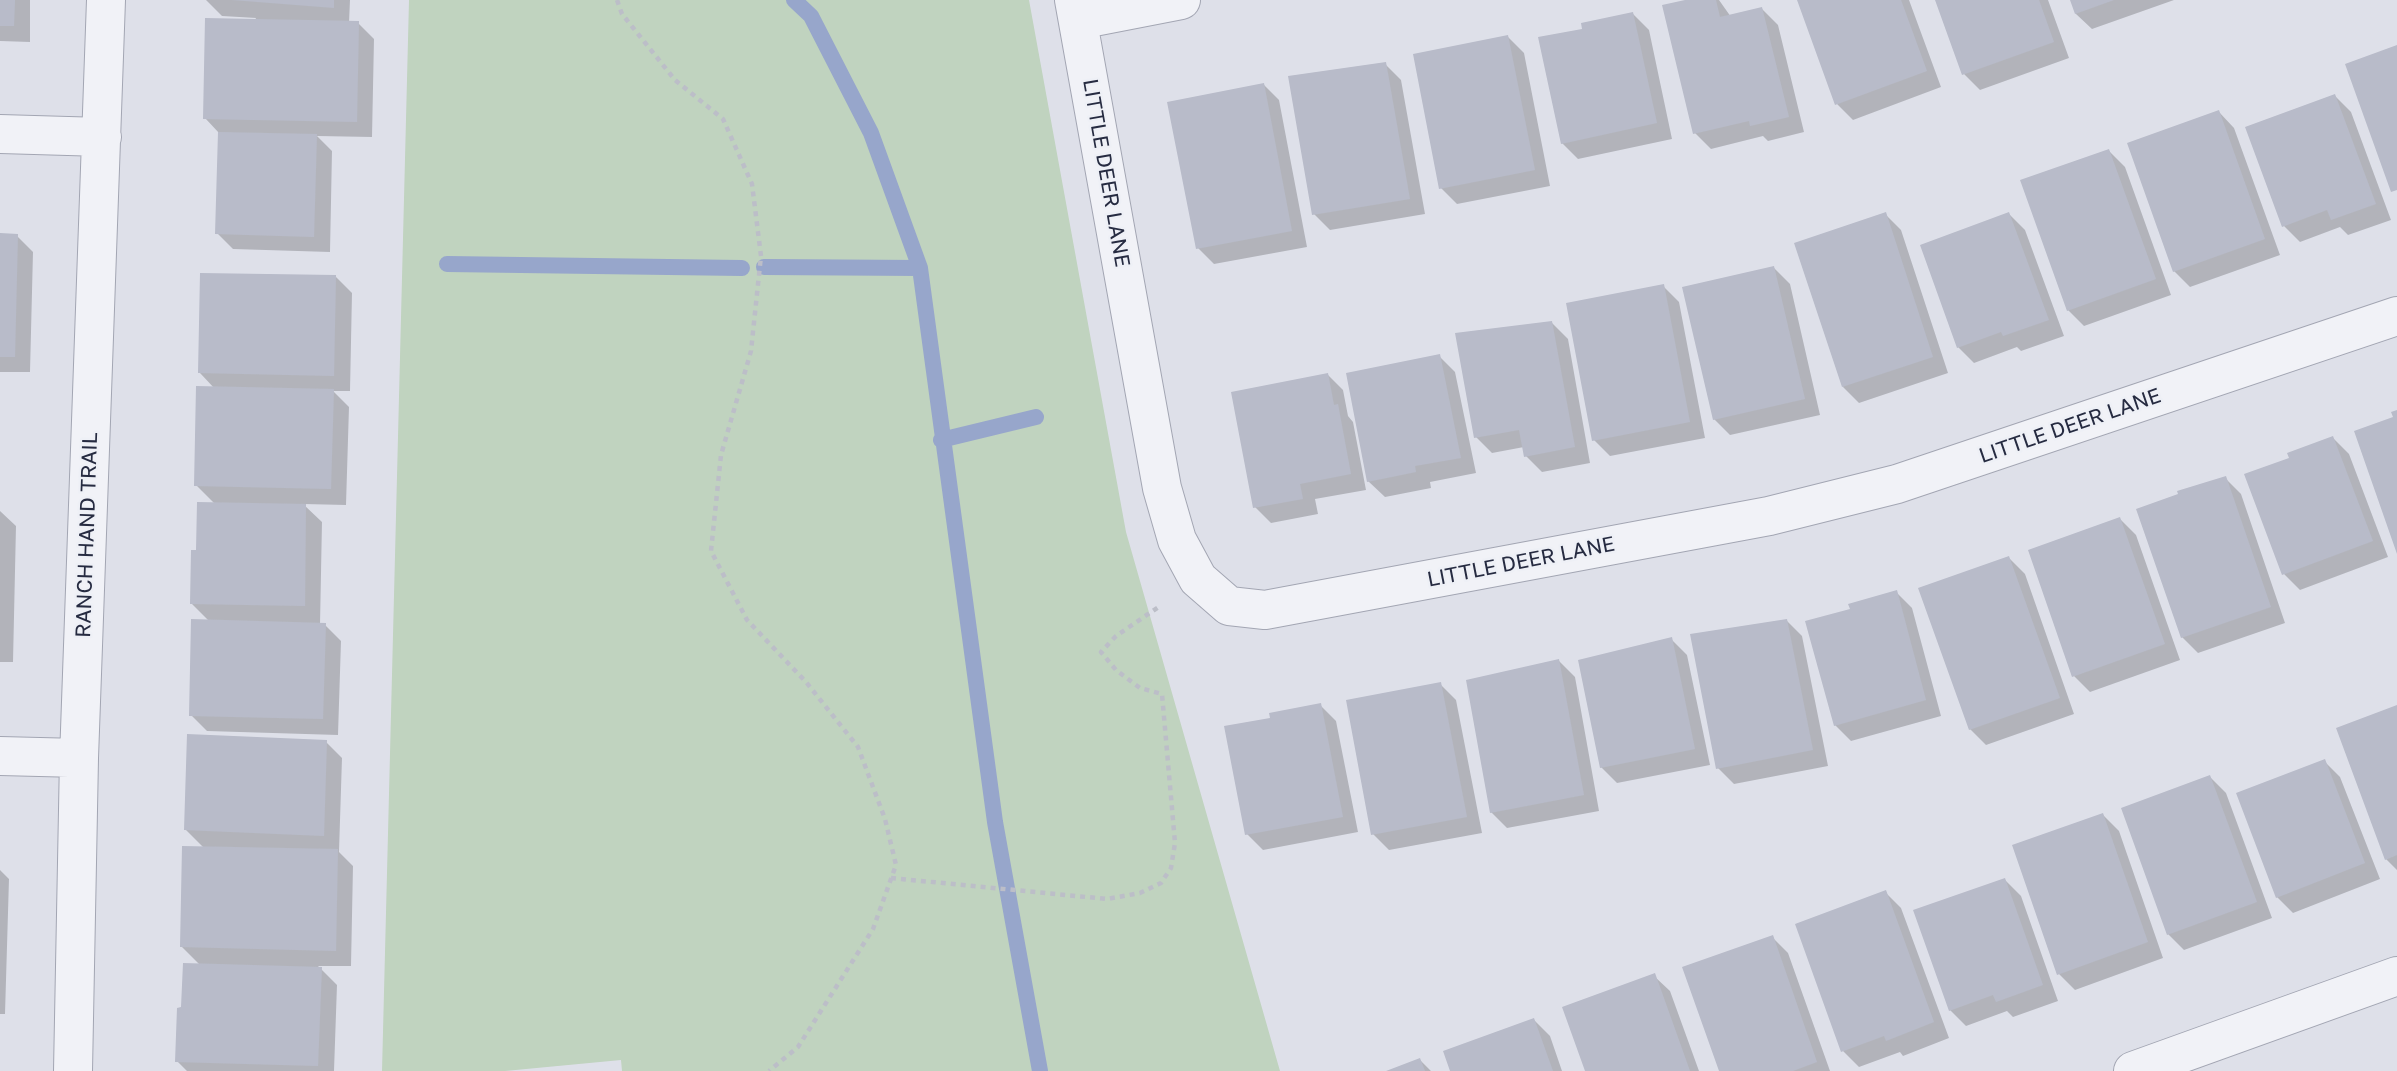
<!DOCTYPE html>
<style>
body{margin:0}
canvas{display:block;background:#dee0e9}
</style>
<canvas width="2397" height="1071"></canvas>
<script>
const ctx = document.querySelector('canvas').getContext('2d');
ctx.lineJoin = 'round';
function fill(path, color) { ctx.fillStyle = color; ctx.fill(path, 'evenodd'); }
const poly = rows => new Path2D(rows.map(r => 'M' + r).join(''));
function trace(path, color, width, dash) { ctx.strokeStyle = color; ctx.lineWidth = width; ctx.lineCap = dash ? 'butt' : 'round'; ctx.setLineDash(dash || []); ctx.stroke(path); }
function label(font, color, halo, rows, align = 'center') {
  ctx.font = font + ' "Golos Text",sans-serif'; ctx.lineWidth = 5; ctx.setLineDash([]); ctx.textBaseline = 'middle'; ctx.strokeStyle = halo; ctx.fillStyle = color; for (const [text, x, y, turn = 0] of rows) {
    ctx.save(); ctx.translate(x, y); ctx.rotate((+turn || 0) * Math.PI / 180); ctx.textAlign = isNaN(turn) ? turn : align; if (halo) ctx.strokeText(text, 0, 0); ctx.fillText(text, 0, 0); ctx.restore();
  }
}
const green = poly([
 [409,0,1029,0,1126,532,1280,1071,622,1071,621,1060,505,1071,382,1071]
]);
const shadow = poly([
 [0,0,30,0,30,42,0,41],
 [206,0,350,0,349,23,358,23,374,39,372,137,317,136,332,151,330,252,233,249,217,233,219,133,205,118,256,18,222,16],
 [1692,0,1719,0,1731,17,1762,9,1778,25,1804,132,1768,141,1763,136,1711,149,1695,133],
 [1799,0,1909,0,1941,87,1853,120,1837,104],
 [1937,0,2048,0,2069,58,1980,90,1964,74],
 [2072,0,2174,0,2092,29,2076,14],
 [1633,14,1649,30,1672,139,1578,159,1562,143],
 [1508,37,1524,53,1550,186,1457,204,1441,188],
 [1385,64,1401,80,1425,214,1330,230,1314,214],
 [1263,84,1279,100,1307,247,1214,264,1198,248],
 [2335,96,2351,112,2391,220,2348,235,2340,227,2300,242,2284,226],
 [2219,112,2234,128,2280,255,2190,287,2174,271],
 [2109,151,2125,167,2171,295,2084,326,2068,310],
 [1885,214,1901,230,1948,373,1859,403,1843,387],
 [2009,214,2025,230,2064,336,2021,351,2017,347,1974,363,1958,347],
 [0,234,17,236,33,252,30,372,0,372],
 [1774,268,1790,284,1820,415,1730,435,1714,419],
 [336,277,352,293,350,391,333,391,349,407,346,505,303,504,322,522,320,625,325,625,341,641,338,735,207,731,191,715,209,621,192,604,198,552,215,504,196,485,215,389,200,373],
 [1663,286,1679,302,1705,438,1610,456,1594,440],
 [1552,323,1568,339,1590,463,1542,472,1526,456,1524,447,1492,453,1476,437],
 [1439,356,1455,372,1476,473,1430,482,1431,488,1385,497,1368,481],
 [1327,374,1343,390,1348,416,1353,422,1366,490,1315,499,1318,514,1271,523,1255,507],
 [2333,438,2349,454,2388,557,2300,590,2284,574],
 [2225,478,2241,494,2285,623,2198,653,2182,637],
 [0,511,16,526,13,662,0,662],
 [2120,519,2136,535,2180,660,2090,692,2074,676],
 [2009,558,2025,574,2074,714,1986,745,1970,729],
 [1896,592,1912,608,1941,716,1851,741,1835,725,1852,610],
 [1786,620,1802,636,1828,766,1734,784,1718,768],
 [1671,639,1687,655,1710,765,1617,783,1601,767],
 [1559,661,1575,677,1599,811,1507,828,1491,812],
 [1440,684,1456,700,1482,833,1389,850,1373,834],
 [1320,705,1336,721,1358,832,1263,850,1247,834,1272,719],
 [2397,707,2397,870,2386,859],
 [326,742,342,758,339,852,353,866,351,966,318,966,337,985,334,1071,187,1071,177,1061,183,1009,200,965,182,947,204,848,185,829],
 [2324,761,2340,777,2380,879,2293,913,2277,897],
 [2210,777,2226,793,2272,918,2184,950,2168,934],
 [2103,815,2119,831,2163,958,2075,990,2059,974],
 [0,870,9,879,5,1014,0,1014],
 [2005,880,2021,896,2058,1001,2013,1017,2007,1011,1966,1026,1950,1010],
 [1885,892,1901,908,1949,1038,1903,1056,1900,1052,1859,1067,1843,1051],
 [1772,937,1788,953,1830,1071,1721,1071],
 [1654,976,1670,991,1699,1071,1587,1071],
 [1534,1020,1550,1036,1562,1071,1452,1071],
 [1420,1060,1431,1071,1390,1071]
]);
const stream = poly([
 [794,0,811,16,871,133,920,268,995,822,1040,1071],
 [447,264,742,268],
 [764,267,920,268],
 [941,440,1036,417]
]);
const building = poly([
 [0,0,15,0,14,26,0,26],
 [232,0,334,0,334,8],
 [1685,0,1716,0,1720,17,1762,7,1789,117,1750,126,1749,121,1693,134,1662,5],
 [1797,0,1901,0,1927,71,1835,105],
 [1935,0,2039,0,2054,42,1962,75],
 [2070,0,2114,0,2075,14],
 [1633,12,1657,123,1561,144,1538,37,1582,29,1581,23],
 [205,18,359,21,357,122,203,119],
 [1508,35,1535,170,1439,189,1413,54],
 [2397,45,2397,190,2391,192,2345,64],
 [1386,62,1410,199,1312,215,1288,76],
 [1264,83,1292,231,1196,249,1167,102],
 [2335,94,2376,204,2331,220,2327,210,2282,227,2245,127],
 [2219,110,2265,239,2173,272,2127,143],
 [218,132,317,134,314,237,215,234],
 [2109,149,2156,279,2067,311,2020,180],
 [1886,212,1933,357,1842,387,1794,243],
 [2009,212,2049,320,2003,336,2001,332,1957,348,1920,245],
 [0,233,18,234,15,357,0,357],
 [1774,266,1805,399,1713,420,1682,287],
 [200,273,336,275,334,376,198,373],
 [1664,284,1690,422,1592,441,1566,303],
 [1552,321,1575,447,1524,457,1519,430,1474,438,1455,333],
 [1440,354,1461,458,1415,466,1416,472,1367,482,1346,373],
 [1328,373,1334,405,1338,404,1351,474,1300,484,1303,499,1253,508,1231,392],
 [196,386,334,389,331,489,194,486],
 [2397,410,2397,554,2354,431,2393,417,2391,412],
 [2333,436,2373,541,2282,575,2244,474,2289,458,2287,453],
 [2226,476,2271,607,2181,638,2136,509,2178,494,2177,491],
 [197,502,306,504,305,606,190,604,191,550,196,550],
 [2120,517,2165,644,2072,677,2028,550],
 [2009,556,2060,698,1969,730,1918,588],
 [1897,590,1926,700,1834,726,1805,621,1850,609,1848,604],
 [191,619,326,623,323,719,189,716],
 [1787,619,1813,750,1716,769,1690,634],
 [1672,637,1695,749,1600,768,1578,660],
 [1559,659,1584,795,1490,813,1466,680],
 [1441,682,1467,817,1371,835,1346,700],
 [1321,703,1343,817,1245,835,1224,726,1270,718,1269,713],
 [2397,705,2397,855,2385,860,2336,728],
 [187,734,327,740,324,836,184,830],
 [2325,759,2365,863,2276,898,2236,793],
 [2210,775,2257,902,2167,935,2121,808],
 [2103,813,2148,942,2057,975,2012,845],
 [182,846,338,849,336,951,180,947],
 [2005,878,2043,985,1996,1002,1993,995,1949,1011,1913,910],
 [1886,890,1934,1022,1886,1041,1884,1036,1841,1052,1795,924],
 [1773,935,1817,1062,1793,1071,1719,1071,1682,967],
 [183,963,322,967,318,1066,175,1062,177,1008,181,1007],
 [1655,973,1690,1071,1585,1071,1562,1007],
 [1534,1018,1553,1071,1450,1071,1443,1051],
 [1420,1058,1425,1071,1386,1071]
]);
const path = poly([
 [617,0,622,14,675,80,723,119,752,184,761,256,751,351,721,455,711,551,747,620,806,682,858,747,885,819,896,865,873,929,798,1047,769,1071],
 [891,878,1107,899,1140,893,1161,883,1171,868,1175,843,1162,694,1140,688,1116,670,1101,652,1116,636,1160,606]
]);
const street = poly([
 [1074,0,1162,488,1177,540,1198,579,1229,606,1265,610,1769,516,1897,484,2397,316],
 [1078,20,1181,0],
 [0,134,102,137],
 [0,756,79,758],
 [73,1071,79,758,106,0],
 [2133,1071,2397,976]
]);
const streetNames = [
 ["LITTLE DEER LANE",1106,173,80],
 ["LITTLE DEER LANE",2070,426,-19],
 ["RANCH HAND TRAIL",87,535,-88],
 ["LITTLE DEER LANE",1521,562,-11]
];
fill(green, '#c0d3bf');
fill(shadow, '#0003');
trace(stream, '#97a6cb', 16);
fill(building, '#b8bbc9');
trace(street, '#a3a6b3', 40);
trace(path, '#bcbec8', 4.5, [5, 5]);
trace(street, '#f1f2f7', 38);
label('21px', '#262b41', '#eef0f6', streetNames);
</script>
